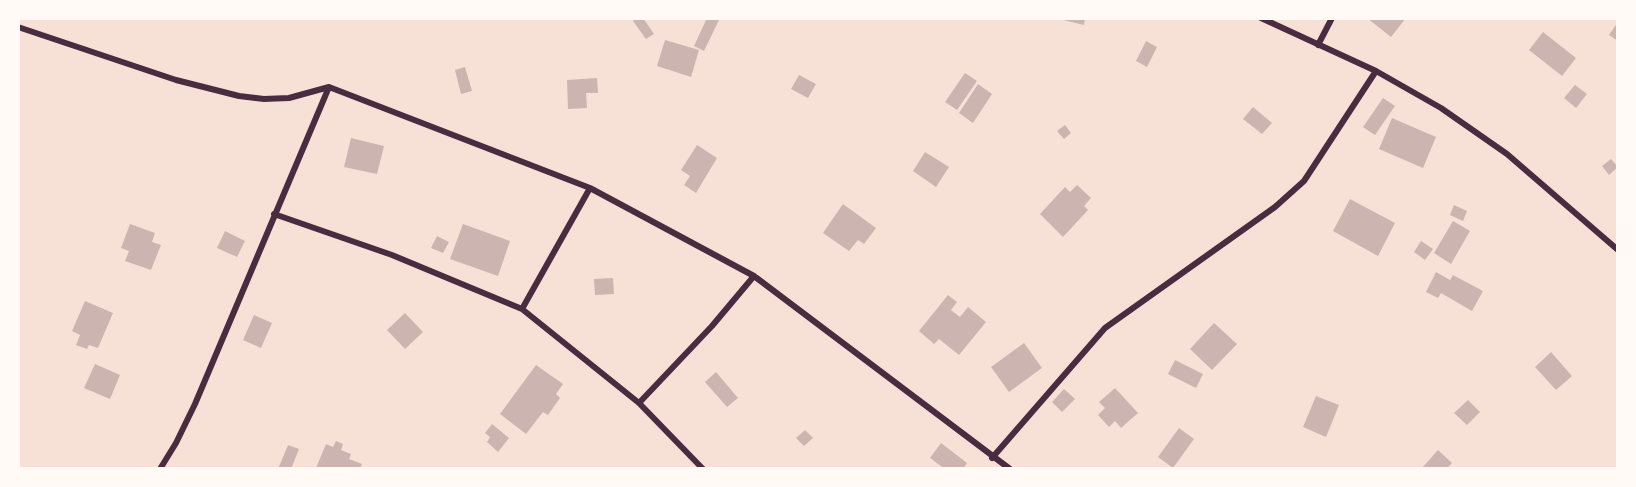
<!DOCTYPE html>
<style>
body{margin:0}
#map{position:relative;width:1636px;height:487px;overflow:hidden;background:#f7e1d7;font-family:"Alegreya Sans",sans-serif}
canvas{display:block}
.frame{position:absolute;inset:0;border:20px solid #fffaf5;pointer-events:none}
</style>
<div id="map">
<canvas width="1636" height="487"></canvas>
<div class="frame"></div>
</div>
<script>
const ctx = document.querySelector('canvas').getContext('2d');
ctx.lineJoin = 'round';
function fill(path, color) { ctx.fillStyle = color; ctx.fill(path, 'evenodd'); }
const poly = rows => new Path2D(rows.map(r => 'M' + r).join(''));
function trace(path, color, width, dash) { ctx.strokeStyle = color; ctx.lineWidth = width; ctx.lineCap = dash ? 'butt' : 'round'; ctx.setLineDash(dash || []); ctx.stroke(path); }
const building = poly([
 [637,18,643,18,654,34,646,39,633,21],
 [707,18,719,20,704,51,694,46],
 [1055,18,1085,18,1084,25],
 [1367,18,1406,18,1391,37],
 [1618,22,1618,41,1609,35],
 [1543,32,1576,58,1562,76,1529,50],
 [665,40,699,50,691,77,657,66],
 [1146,41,1157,47,1147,67,1136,61],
 [465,67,472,91,461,94,455,70],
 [965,73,977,81,957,110,945,102],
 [799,75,816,84,808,98,791,89],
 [597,78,598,93,586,93,587,108,568,109,567,80],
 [978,84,992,94,973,123,959,113],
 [1575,85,1587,94,1576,108,1564,98],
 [1383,98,1395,106,1375,135,1363,127],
 [1253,107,1272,123,1262,134,1243,119],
 [1392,118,1436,137,1423,168,1379,149],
 [1065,125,1071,133,1064,139,1057,131],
 [351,138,384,146,377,174,344,167],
 [697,145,717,158,696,193,684,185,690,176,681,170],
 [925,152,949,167,936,187,913,171],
 [1611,159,1618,167,1609,175,1602,166],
 [1077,185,1091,198,1084,206,1088,210,1063,237,1040,214,1065,187,1070,192],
 [1350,199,1395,223,1378,256,1333,231],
 [843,204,876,228,864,244,858,240,849,251,823,233],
 [1454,205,1467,211,1463,221,1450,215],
 [1453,221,1470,231,1451,264,1434,253],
 [130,224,155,233,152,242,161,245,151,270,125,261,129,251,121,248],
 [463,224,510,241,498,276,450,259],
 [225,231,245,241,237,257,217,248],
 [437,236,449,242,443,253,431,248],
 [1421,241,1433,249,1425,260,1414,252],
 [1436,272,1450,280,1453,275,1483,291,1472,311,1441,293,1438,298,1426,292],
 [613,278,614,294,595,295,594,279],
 [948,295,957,302,951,310,960,317,968,307,986,322,959,355,939,339,934,344,919,331],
 [85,301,113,313,98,348,89,345,87,349,76,345,80,335,72,331],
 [405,313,423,332,405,349,387,330],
 [254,315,272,323,261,348,243,340],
 [1214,323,1237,344,1212,370,1190,349],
 [1024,343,1042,368,1009,392,991,367],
 [1551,352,1572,376,1556,390,1535,367],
 [1175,360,1203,374,1196,388,1168,374],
 [95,364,120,375,110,399,84,388],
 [536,365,563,384,556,394,560,398,548,415,543,412,526,434,500,414],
 [716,372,738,398,727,407,705,382],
 [1115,388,1138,413,1121,428,1115,421,1109,427,1098,415,1105,408,1099,402],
 [1064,389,1075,399,1062,412,1052,402],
 [1316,396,1339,405,1326,437,1303,427],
 [1468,400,1480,412,1467,425,1454,413],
 [492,424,509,438,498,452,487,442,490,437,485,433],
 [1179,428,1194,439,1173,468,1158,457],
 [805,430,813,438,804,446,796,438],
 [336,441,343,444,341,450,351,454,349,459,362,464,360,469,316,468,326,444,333,447],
 [941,443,967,463,963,469,945,469,930,458],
 [288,445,299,449,291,469,278,469],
 [1438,450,1452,463,1446,469,1421,469]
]);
const minor = poly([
 [1261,18,1376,71,1441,108,1507,154,1618,250],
 [18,27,176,80,239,96,264,99,289,98,329,87,590,188,754,276],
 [1318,45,1332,18],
 [274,214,392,255,522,309,639,403,703,469],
 [522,309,590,188],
 [639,403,712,326,754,276,1010,469],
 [992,458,1105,328,1275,207,1304,181,1376,71],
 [160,469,176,443,195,404,329,87]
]);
fill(building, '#ccb4b1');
trace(minor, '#4a2c40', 6);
</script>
